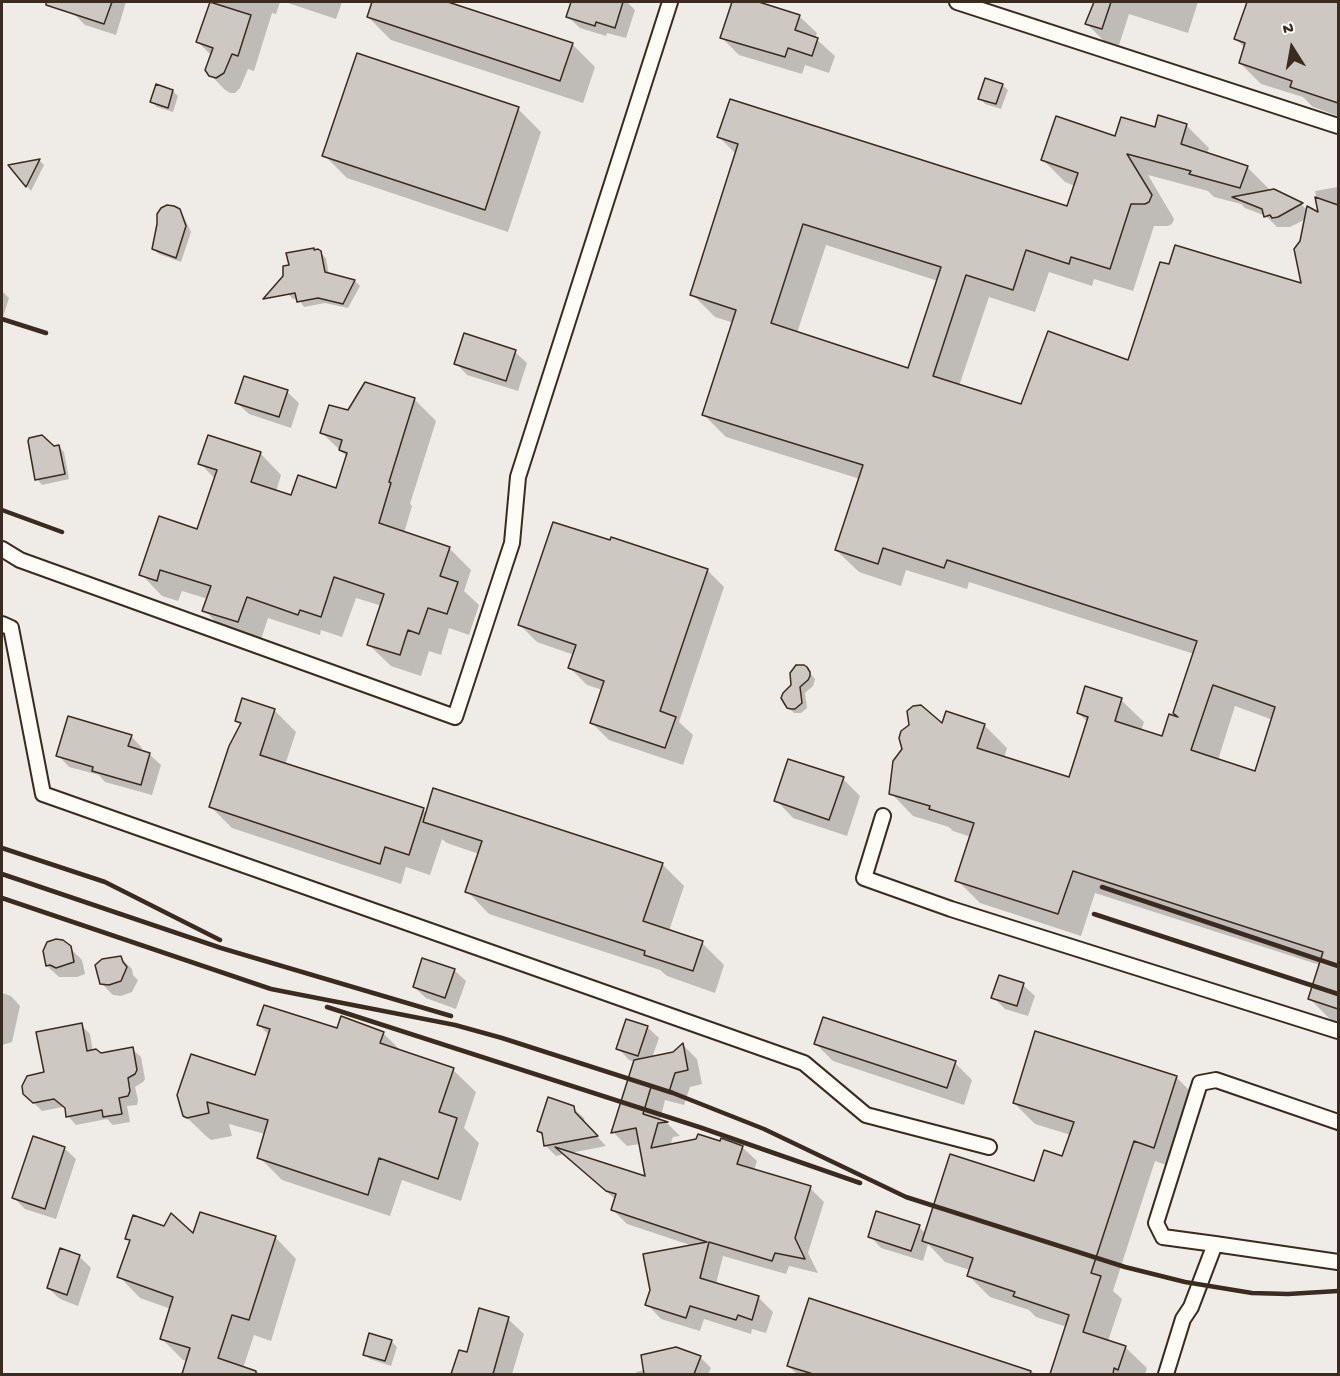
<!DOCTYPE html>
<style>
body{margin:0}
#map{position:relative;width:1340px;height:1376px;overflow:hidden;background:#fdfcf7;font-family:"Gochi Hand",sans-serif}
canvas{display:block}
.frame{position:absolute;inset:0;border:3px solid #3b2a1e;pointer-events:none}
.north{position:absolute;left:1262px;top:18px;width:60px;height:60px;-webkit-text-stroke:4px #fdfcf7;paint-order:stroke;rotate:349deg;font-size:16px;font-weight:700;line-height:24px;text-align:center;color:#3b2a1e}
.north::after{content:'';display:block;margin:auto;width:21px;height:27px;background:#3b2a1e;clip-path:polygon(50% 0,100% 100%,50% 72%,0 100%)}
</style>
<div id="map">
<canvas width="1340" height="1376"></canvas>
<div class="frame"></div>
<div class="north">N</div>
</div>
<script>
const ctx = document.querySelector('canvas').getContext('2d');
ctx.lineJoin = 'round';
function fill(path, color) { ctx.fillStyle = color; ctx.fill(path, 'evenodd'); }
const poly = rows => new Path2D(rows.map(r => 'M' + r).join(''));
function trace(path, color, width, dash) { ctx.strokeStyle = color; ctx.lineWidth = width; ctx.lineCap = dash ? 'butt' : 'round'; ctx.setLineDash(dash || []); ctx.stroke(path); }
const built = poly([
 [2,2,1338,2,1338,1374,2,1374]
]);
const shadow = poly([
 [78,2,126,2,116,35,85,25,74,14],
 [212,2,280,2,276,14,272,13,254,71,248,69,240,88,235,93,230,93,224,89,208,72,211,55,198,42],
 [285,2,342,2,336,19],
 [373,2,444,2,572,44,595,67,583,103,391,40,368,17],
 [573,2,627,2,635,10,626,38,607,33,606,36,580,28,568,17],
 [739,2,754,2,799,16,817,33,815,38,835,56,829,73,805,65,802,74,739,55,722,38],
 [1090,2,1198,2,1188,33,1129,14,1119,45,1104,41,1087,24,1096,3],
 [1248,2,1338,2,1338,116,1313,107,1303,97,1261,84,1240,63,1245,48,1236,39],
 [1002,85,1008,90,1001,109,985,104,980,98],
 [173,91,178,96,173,112,157,107,152,102],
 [518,109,541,132,508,232,347,178,324,155],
 [1186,125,1209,148,1207,154,1247,167,1270,190,1269,191,1273,191,1302,205,1308,211,1320,215,1315,191,1338,187,1338,1023,1332,1021,1310,999,1320,965,1095,893,1081,936,980,903,957,880,971,837,953,831,949,827,913,816,891,793,943,726,984,725,1007,748,1004,758,1070,779,1088,722,1078,713,1121,700,1144,722,1141,731,1163,738,1183,720,1194,654,969,582,967,589,906,570,901,586,859,572,836,550,860,479,726,437,703,414,734,323,715,317,692,294,737,155,719,137,1068,208,1075,186,1065,182,1043,160,1116,138,1156,129],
 [1148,175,1208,191,1214,197,1241,204,1245,208,1266,216,1277,227,1290,227,1306,219,1302,242,1303,285,1129,362,1022,406,959,386,989,297,1035,312,1049,272,1092,286,1094,279,1133,291,1154,226,1168,226,1172,224,1174,219],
 [826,245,938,281,909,369,797,333],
 [1235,706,1273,720,1256,773,1218,760],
 [40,161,44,165,31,191,11,166],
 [177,209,183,215,191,232,181,262,159,254,153,249],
 [315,251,318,251,326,258,329,275,355,281,360,286,348,308,325,303,304,307,298,298,293,299,288,294,290,266],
 [2,291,9,298,2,320],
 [515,352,527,363,518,391,467,375,456,363],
 [287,392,299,403,291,428,249,414,237,403],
 [414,399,436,421,410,504,412,506,404,533,449,548,471,570,464,591,479,605,469,635,449,628,441,655,429,651,421,676,391,666,369,645,382,606,356,598,342,637,321,630,320,635,268,618,260,643,226,632,204,610,208,599,182,591,178,601,162,596,141,574,198,531,215,479,200,463,260,453,281,475,276,492,291,497,337,490,348,456,344,454,322,433,348,412],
 [59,447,64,452,69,479,42,485,37,479,54,448],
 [707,570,724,587,679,722,693,735,683,765,609,740,592,723,603,690,587,685,570,668,574,655,537,642,520,625],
 [809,672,815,679,813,686,805,693,807,708,801,713,794,713,788,707],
 [274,710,296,732,285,765,423,810,427,814,662,864,684,886,669,931,702,943,724,965,715,993,667,976,660,970,489,914,467,891,479,854,447,843,442,839,430,875,406,867,401,884,232,828,210,806,241,725,237,720],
 [131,736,142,748,141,752,149,754,161,765,152,795,105,782,99,775,69,767,58,755],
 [843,779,860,796,847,836,793,818,776,800],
 [70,948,82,960,85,974,77,977,59,977,47,966],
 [121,958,132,969,133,975,138,980,132,992,121,996,113,995,101,983],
 [454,970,466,981,456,1009,426,998,414,987],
 [1023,985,1035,996,1028,1016,1005,1009,993,997],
 [2,993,11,996,20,1006,12,1042,2,1045],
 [81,1025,90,1034,93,1052,100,1055,132,1049,141,1057,145,1079,143,1082,135,1087,138,1100,137,1105,127,1106,130,1122,113,1125,107,1119,76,1125,68,1116,66,1109,63,1107,42,1111,27,1096],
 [259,1025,383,1033,402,1052,453,1070,476,1092,464,1128,479,1143,461,1201,402,1180,390,1216,282,1180,259,1157,265,1134,229,1124,232,1136,211,1140,206,1136,182,1113,256,1076,269,1035],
 [647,1027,659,1038,652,1058,674,1054,683,1045,697,1059,702,1084,690,1087,684,1105,665,1100,660,1120,667,1123,680,1136,673,1137,670,1146,721,1143,742,1147,757,1161,754,1170,810,1188,824,1202,808,1253,818,1273,789,1266,786,1274,723,1256,716,1284,758,1297,773,1312,766,1333,752,1329,751,1334,704,1319,700,1331,661,1319,647,1304,693,1246,627,1224,613,1210,616,1200,564,1154,556,1156,546,1146,544,1137,538,1131,573,1108,584,1118,585,1124,606,1146,570,1153,647,1178,640,1144,627,1146,613,1132,635,1062,629,1060,618,1048],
 [816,1044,955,1063,972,1080,964,1105,833,1061],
 [1176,1077,1197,1098,1175,1168,1155,1161,1113,1291,1122,1299,1108,1341,1125,1347,1147,1368,1145,1374,1093,1374,1081,1371,1067,1327,1036,1317,1029,1310,990,1297,969,1276,970,1270,945,1262,928,1244,923,1261,881,1248,870,1236,919,1227,926,1234,1035,1183,1063,1158,1071,1135,1035,1124,1014,1103],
 [64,1148,76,1159,56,1219,25,1209,14,1198],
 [194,1235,275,1237,296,1259,271,1341,254,1335,243,1368,263,1374,183,1374,188,1361,183,1360,161,1338,171,1309,140,1298,119,1276,131,1242,127,1238],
 [79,1256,91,1268,78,1306,60,1299,48,1288],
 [810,1300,1038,1374,797,1374,788,1366],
 [508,1319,524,1334,512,1374,453,1374,460,1352,468,1354],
 [391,1341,397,1347,391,1366,370,1359,365,1354],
 [700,1357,711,1368,708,1374,637,1374,636,1372]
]);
const building = poly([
 [46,2,112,2,104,24,46,5,46,2],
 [210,2,251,15,238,56,232,54,224,73,216,78,209,76,205,70,213,48,196,42,210,2],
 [372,2,448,2,573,43,560,81,367,17,372,2],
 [571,2,623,2,615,28,596,22,595,26,566,17,571,2],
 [732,2,759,2,800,15,795,30,818,38,812,56,788,48,785,57,720,38,732,2],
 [1094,2,1111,2,1102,29,1085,24,1094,2],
 [1247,2,1338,2,1338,103,1290,87,1292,81,1239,63,1245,43,1234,39,1247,2],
 [357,53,519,107,485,210,322,156,357,53],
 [985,78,1003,84,996,104,978,99,985,78],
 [156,84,173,90,168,108,150,102,156,84],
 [730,99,1067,206,1078,173,1041,160,1056,116,1115,136,1121,117,1155,127,1158,115,1187,124,1181,144,1248,166,1240,188,1189,174,1191,171,1127,154,1152,195,1149,202,1145,204,1131,204,1110,269,1071,257,1069,264,1026,250,1013,290,966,275,933,376,1021,404,1048,331,1128,360,1160,262,1169,264,1175,245,1301,283,1294,249,1300,241,1307,206,1318,212,1315,197,1338,205,1338,1009,1308,999,1323,952,1073,871,1058,914,955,881,974,823,929,809,930,806,889,794,893,761,902,749,899,738,901,731,909,725,907,711,913,706,921,705,942,723,946,711,985,724,977,748,1069,777,1088,717,1077,713,1085,686,1122,698,1115,721,1162,736,1169,714,1178,717,1173,713,1197,641,947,560,944,568,883,548,878,564,835,550,863,465,702,415,736,310,690,295,738,144,717,137,730,99],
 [803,224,941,267,908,368,771,323,803,224],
 [1213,685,1275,707,1255,771,1191,750,1213,685],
 [40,159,26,187,8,165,40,159],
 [1274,189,1303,203,1278,217,1272,218,1270,215,1264,217,1262,209,1232,197,1274,189],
 [167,205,174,206,180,209,186,226,176,258,152,249,157,224,157,214,161,208,167,205],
 [314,248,314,250,318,249,321,251,325,272,355,280,343,304,318,298,297,302,295,293,263,299,283,276,283,266,289,265,286,253,314,248],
 [464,333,516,350,506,381,454,364,464,333],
 [244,376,288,390,279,417,235,403,244,376],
 [365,382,415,398,389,482,391,483,379,523,450,547,440,576,458,582,447,614,428,608,419,634,408,630,400,655,367,645,384,594,334,577,321,617,300,610,298,615,247,597,238,622,202,611,211,586,160,570,157,581,139,575,159,516,197,529,217,470,198,464,208,435,261,452,251,482,291,495,298,475,336,488,347,453,339,450,342,440,320,433,329,405,348,410,365,382],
 [42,435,54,446,59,445,65,474,35,480,28,441,29,438,42,435],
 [553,522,610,540,611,537,708,569,660,711,676,717,665,748,590,723,604,681,568,668,576,645,518,625,553,522],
 [796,665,804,665,807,667,810,672,810,676,808,680,800,687,802,703,795,709,791,709,787,708,781,698,783,693,791,685,790,673,796,665],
 [242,698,275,709,260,755,424,808,409,855,385,847,380,864,209,807,229,746,241,723,235,721,242,698],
 [68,716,132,735,128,746,150,753,141,785,92,771,93,767,56,756,68,716],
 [788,759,844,777,829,820,774,801,788,759],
 [433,788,663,863,643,921,703,941,693,971,644,955,645,951,465,892,482,841,423,822,433,788],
 [56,939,63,940,71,946,74,962,56,968,50,965,46,966,43,951,47,942,56,939],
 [121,956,123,962,127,967,121,981,109,985,100,984,95,965,102,959,121,956],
 [422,958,455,969,445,998,413,987,422,958],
 [999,975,1024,983,1017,1006,991,998,999,975],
 [264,1005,337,1028,341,1016,384,1032,380,1043,454,1068,439,1112,457,1118,438,1179,379,1158,368,1195,257,1158,268,1120,207,1102,209,1113,187,1118,183,1116,177,1095,191,1054,255,1075,270,1029,257,1025,264,1005],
 [823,1017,956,1061,947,1088,814,1044,823,1017],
 [626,1019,648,1026,638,1056,616,1049,626,1019],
 [82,1023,87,1051,96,1049,101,1053,133,1047,137,1070,135,1074,128,1078,130,1091,128,1096,119,1098,122,1114,103,1117,102,1110,66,1117,65,1108,54,1099,33,1103,23,1094,22,1086,27,1076,44,1072,36,1032,82,1023],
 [1035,1031,1177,1076,1154,1148,1134,1141,1091,1273,1101,1276,1083,1332,1126,1346,1118,1370,1114,1368,1113,1374,1050,1374,1069,1315,1013,1296,1015,1292,967,1276,973,1258,922,1241,950,1154,1034,1181,1044,1150,1062,1156,1074,1122,1013,1103,1035,1031],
 [683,1043,688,1070,675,1073,669,1092,651,1087,643,1114,668,1122,658,1123,651,1148,696,1139,698,1134,720,1141,721,1138,743,1146,737,1164,811,1186,795,1238,805,1259,775,1253,772,1261,709,1242,700,1278,759,1296,752,1320,738,1315,736,1320,690,1306,686,1318,645,1305,650,1290,643,1254,707,1242,611,1210,616,1194,606,1191,555,1147,645,1176,636,1128,611,1133,634,1060,673,1052,683,1043],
 [548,1097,574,1106,575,1112,598,1136,544,1146,542,1133,537,1131,548,1097],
 [33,1136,65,1147,45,1209,12,1198,33,1136],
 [876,1211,920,1225,911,1251,868,1237,876,1211],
 [200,1212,276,1236,249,1320,232,1315,218,1358,256,1371,256,1374,182,1374,190,1348,160,1339,173,1297,117,1277,130,1240,125,1239,133,1215,164,1226,171,1213,193,1233,200,1212],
 [60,1248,80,1255,67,1295,47,1288,60,1248],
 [809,1298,1031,1371,1030,1374,813,1374,787,1366,809,1298],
 [479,1308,509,1317,493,1374,451,1374,459,1350,467,1352,479,1308],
 [369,1333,392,1340,385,1361,363,1355,369,1333],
 [676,1347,701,1356,694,1374,644,1374,641,1355,676,1347]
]);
const service = poly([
 [957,2,1338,126],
 [2,549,20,560,455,717,512,543,518,477,670,2],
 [2,624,11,628,43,794,804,1063,866,1115,989,1147],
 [883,816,864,878,951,909,1338,1031],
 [1215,1244,1338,1262],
 [1166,1374,1183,1319,1191,1307,1215,1244,1163,1237,1156,1223,1200,1083,1216,1080,1338,1122]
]);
const rail = poly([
 [2,319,46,333],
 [2,510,62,532],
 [2,848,105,882,220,940],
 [2,874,221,948,451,1016],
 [1102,887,1338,966],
 [2,898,271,989,455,1025,502,1038,673,1093,764,1129,906,1197,1125,1267,1185,1282,1252,1293,1288,1294,1338,1291],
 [1094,914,1338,994],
 [327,1007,699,1127,860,1183]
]);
fill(built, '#efece7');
fill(shadow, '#0003');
fill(building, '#cdc8c2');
trace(building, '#3b2a1e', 1.5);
trace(service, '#3b2a1e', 18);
trace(service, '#fdfcf7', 14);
trace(rail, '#3b2a1e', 4.5);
</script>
